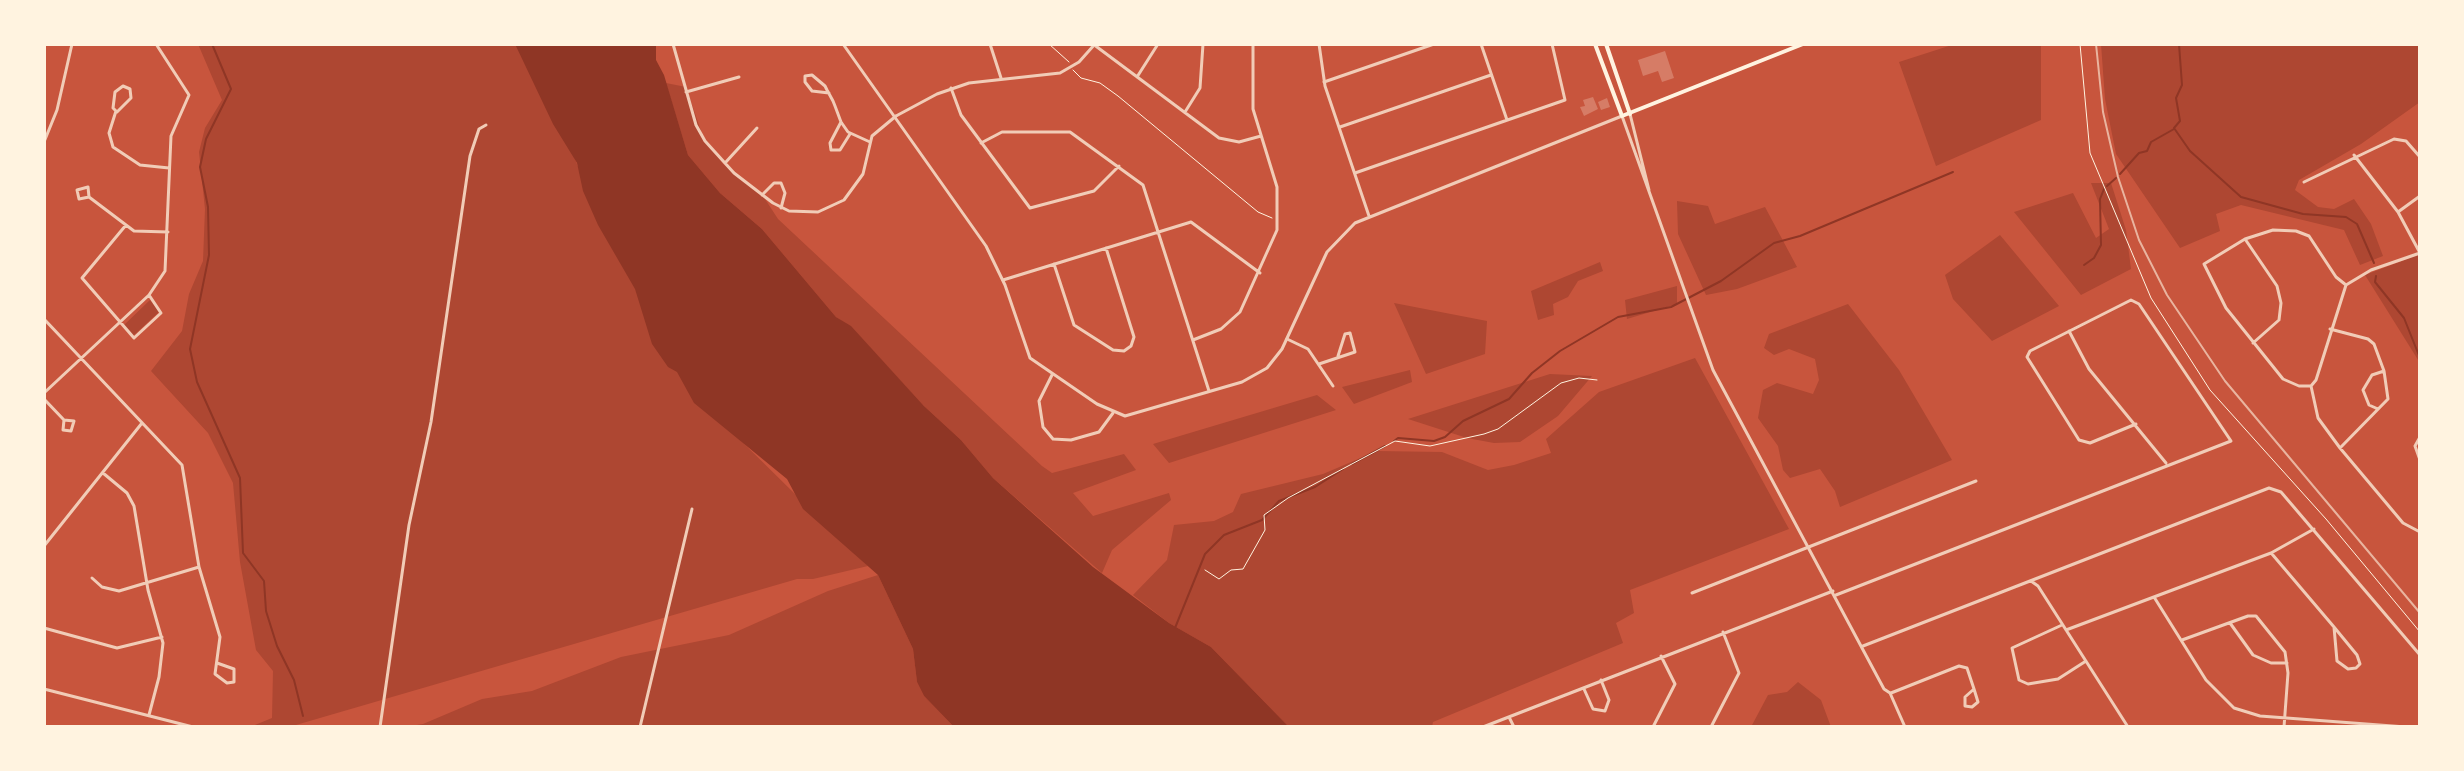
<!DOCTYPE html>
<style>
body{margin:0}
#map{position:relative;width:2464px;height:771px;overflow:hidden;background:#c8553d;font-family:"Asap Condensed",sans-serif}
canvas{display:block}
.frame{position:absolute;inset:0;border:46px solid #fff3e0;pointer-events:none}
</style>
<div id="map">
<canvas width="2464" height="771"></canvas>
<div class="frame"></div>
</div>
<script>
const ctx = document.querySelector('canvas').getContext('2d');
ctx.lineJoin = 'round';
function fill(path, color) { ctx.fillStyle = color; ctx.fill(path, 'evenodd'); }
const poly = rows => new Path2D(rows.map(r => 'M' + r).join(''));
function trace(path, color, width, dash) { ctx.strokeStyle = color; ctx.lineWidth = width; ctx.lineCap = dash ? 'butt' : 'round'; ctx.setLineDash(dash || []); ctx.stroke(path); }
const green = poly([
 [198,44,517,44,572,151,593,206,722,422,868,566,813,579,797,579,289,727,250,727,272,718,273,671,256,650,240,562,233,483,208,433,151,371,182,331,189,294,203,261,205,209,199,152,205,128,222,100],
 [1955,44,2041,44,2041,120,1936,166,1899,62],
 [2101,44,2420,44,2420,102,2361,144,2299,180,2295,190,2318,207,2334,209,2354,199,2371,224,2383,256,2360,265,2344,230,2241,205,2216,214,2220,231,2180,248,2116,154,2105,99],
 [666,83,686,87,702,134,723,164,765,199,778,219,1042,466,1052,473,1124,454,1136,470,1073,493,1093,516,1169,493,1171,500,1112,550,1102,573,993,478,961,440,924,406,851,327,836,317,762,229,720,193,688,155],
 [2091,183,2111,183,2126,230,2131,269,2081,295,2014,212,2073,193,2096,238,2109,229],
 [1677,201,1708,206,1715,224,1765,207,1797,267,1737,289,1706,295,1678,234],
 [2000,235,2059,306,1992,341,1953,299,1945,275],
 [2420,254,2420,363,2365,275],
 [1600,262,1603,271,1578,281,1568,297,1553,304,1554,315,1538,320,1531,291],
 [1677,286,1677,304,1627,319,1625,300],
 [150,300,159,312,133,336,123,326],
 [1394,303,1487,321,1485,354,1426,374],
 [1848,304,1899,370,1952,460,1840,507,1835,491,1820,469,1790,478,1783,470,1778,446,1758,418,1763,390,1777,383,1813,394,1819,380,1815,359,1789,349,1774,355,1764,348,1769,334],
 [1695,358,1789,529,1630,590,1634,613,1616,623,1623,643,1433,722,1432,727,1289,727,1211,647,1169,623,1133,595,1167,560,1174,525,1214,521,1233,512,1241,494,1323,474,1377,451,1442,452,1488,470,1514,465,1551,453,1546,439,1599,392],
 [1410,370,1412,382,1354,404,1342,387],
 [1550,374,1592,376,1558,416,1520,442,1494,443,1467,438,1408,419],
 [1317,395,1336,410,1169,463,1153,444],
 [878,575,913,649,917,682,924,696,954,727,404,727,423,724,482,699,532,691,621,657,729,635,828,591],
 [1798,682,1821,700,1831,727,1751,727,1768,695,1787,692]
]);
const water = poly([
 [515,44,656,44,656,60,664,75,688,155,720,193,762,229,836,317,851,326,924,406,961,440,993,478,1093,567,1169,623,1211,647,1289,727,954,727,924,696,917,682,913,649,878,575,803,509,787,479,694,403,677,372,668,367,652,344,635,289,598,225,583,191,577,163,553,124]
]);
const stream = poly([
 [212,44,231,89,206,139,200,167,208,207,209,255,190,349,197,382,240,478,243,553,264,581,266,611,277,646,294,680,303,716],
 [2179,44,2182,85,2176,98,2180,121,2174,128,2190,151,2241,197,2303,214,2346,217,2357,224,2374,263],
 [2120,174,2139,153,2147,151,2151,142,2174,129],
 [2107,186,2116,178],
 [2084,265,2094,258,2101,245,2100,199,2104,189],
 [2376,276,2375,282,2404,318,2420,358],
 [1394,441,1398,438,1434,441,1445,437,1463,421,1509,399,1532,373,1560,351,1618,317,1671,307,1721,281,1774,243,1800,236,1953,172],
 [1352,464,1385,446],
 [1175,628,1205,554,1224,535,1262,520,1279,501,1315,487,1343,469]
]);
const building = poly([
 [1665,51,1674,78,1662,82,1658,71,1643,76,1638,60],
 [1593,97,1598,109,1584,116,1580,107,1585,106,1583,100],
 [1607,98,1610,107,1601,110,1598,102]
]);
const path = poly([
 [1049,44,1069,62],
 [2080,44,2090,153,2151,298,2210,390,2326,519,2420,632],
 [1073,70,1081,78,1100,83,1118,96,1258,212,1272,218],
 [1205,570,1219,579,1231,570,1243,569,1265,530,1264,515,1288,498,1395,441,1430,446,1484,434,1498,429,1561,383,1579,378,1597,380]
]);
const minor = poly([
 [673,44,696,125,705,141,734,173,773,203,789,211,818,212,844,200,863,174,872,136,896,116],
 [990,44,1001,78],
 [1093,44,1219,138,1239,142,1261,136],
 [1481,44,1507,120],
 [1137,77,1158,44],
 [1324,82,1434,44],
 [123,86,130,89,131,98,117,112,113,108,115,92,123,86],
 [951,88,961,115,1030,208,1094,191,1119,166],
 [686,92,739,77],
 [829,93,812,91,805,82,805,76,812,75,825,86,827,90,833,101,835,106,841,122,848,132,870,142],
 [116,111,109,133,113,147,140,165,169,168],
 [1185,112,1200,88,1203,44],
 [841,122,830,143,831,150,840,150,850,134],
 [1340,127,1491,75],
 [981,143,1002,132,1070,132,1143,185,1209,391],
 [2354,155,2398,212,2420,253],
 [725,163,757,128],
 [1355,173,1565,100,1552,44],
 [2304,182,2394,139,2406,141,2420,157],
 [762,195,774,183,781,183,785,193,781,208],
 [89,197,79,199,77,190,88,187,89,197,134,231,168,232],
 [2398,212,2420,196],
 [126,225,82,278,134,338,161,313,149,295],
 [44,226,44,236],
 [2245,239,2277,286,2281,303,2279,320,2253,343],
 [2420,253,2371,270,2346,285,2316,380,2311,386,2318,418,2340,448,2403,523,2420,532],
 [1054,264,1074,325,1113,350,1124,351,1131,346,1134,337,1106,248],
 [1003,280,1191,222,1260,273],
 [44,319,182,465,199,567,220,637,215,674,227,683,234,682,234,669,217,663],
 [2330,329,2368,339,2374,344,2384,371,2388,399,2340,448],
 [2069,331,2089,369,2166,463],
 [1287,339,1308,349,1333,386],
 [1193,340,1221,329,1240,312,1277,230,1277,187,1253,109,1253,44],
 [1319,364,1355,352,1350,333,1345,334,1338,356],
 [1052,375,1039,401,1043,427,1053,439,1071,440,1099,432,1113,413],
 [2311,386,2299,386,2283,379,2226,308,2204,264,2245,239,2273,230,2296,231,2309,236,2336,277,2346,285],
 [44,393,149,295,165,271,171,136,189,95,156,44],
 [44,399,64,420,74,421,71,431,63,430,64,420],
 [2378,409,2369,405,2363,390,2372,375,2384,371],
 [2420,437,2415,446,2420,460],
 [103,473,127,493,134,506,148,590,163,643,159,677,149,715],
 [44,546,142,423],
 [2272,554,2334,627,2357,655,2360,664,2356,668,2348,669,2337,661,2334,627],
 [92,578,102,587,119,591,199,567],
 [2031,581,2038,586,2128,727],
 [1692,593,1976,481],
 [1836,595,2231,441,2139,304,2131,300,2030,351,2027,357,2079,440,2090,443,2136,424],
 [2154,597,2206,680,2234,708,2260,716,2406,727],
 [2230,623,2253,655,2271,663,2287,663],
 [2062,625,2012,648,2019,680,2028,684,2058,679,2086,661],
 [44,628,117,648,162,637],
 [2066,630,2271,553,2314,529],
 [2182,640,2248,616,2256,616,2285,652,2288,673,2284,727],
 [1863,646,2269,488,2281,492,2420,655],
 [44,689,193,727],
 [1584,689,1593,709,1605,711,1609,700,1601,680],
 [1891,693,1959,666,1967,668,1974,689,1978,702,1972,707,1965,706,1965,697,1974,689],
 [1509,717,1514,727],
 [380,727,409,525,431,422,470,156,479,129,486,125],
 [640,727,692,509],
 [1483,727,1833,591],
 [1653,727,1675,684,1661,656],
 [1711,727,1739,673,1723,632]
]);
const tertiary = poly([
 [843,44,986,246,1005,285,1030,358,1097,404,1125,416,1242,382,1267,368,1282,349,1327,252,1355,223,1622,116,1713,370,1884,689,1890,693,1905,727],
 [1319,44,1325,86,1369,216],
 [1630,114,1649,190],
 [896,116,937,94,969,83,1060,73,1079,62,1095,44],
 [44,142,57,110,72,44]
]);
const secondary = poly([
 [1595,44,1622,116,1803,44],
 [1606,44,1630,114]
]);
const rail = poly([
 [2096,44,2103,112,2118,177,2139,240,2167,295,2225,381,2420,613]
]);
fill(green, '#ae4732');
fill(water, '#8f3625');
trace(stream, '#8f3625', 2);
fill(building, '#d67c66');
trace(path, '#fff3e0', 1);
trace(minor, '#f1ccb7', 3);
trace(tertiary, '#f1ccb7', 3);
trace(secondary, '#fff3e0', 4);
trace(rail, '#e9b49f', 2);
</script>
